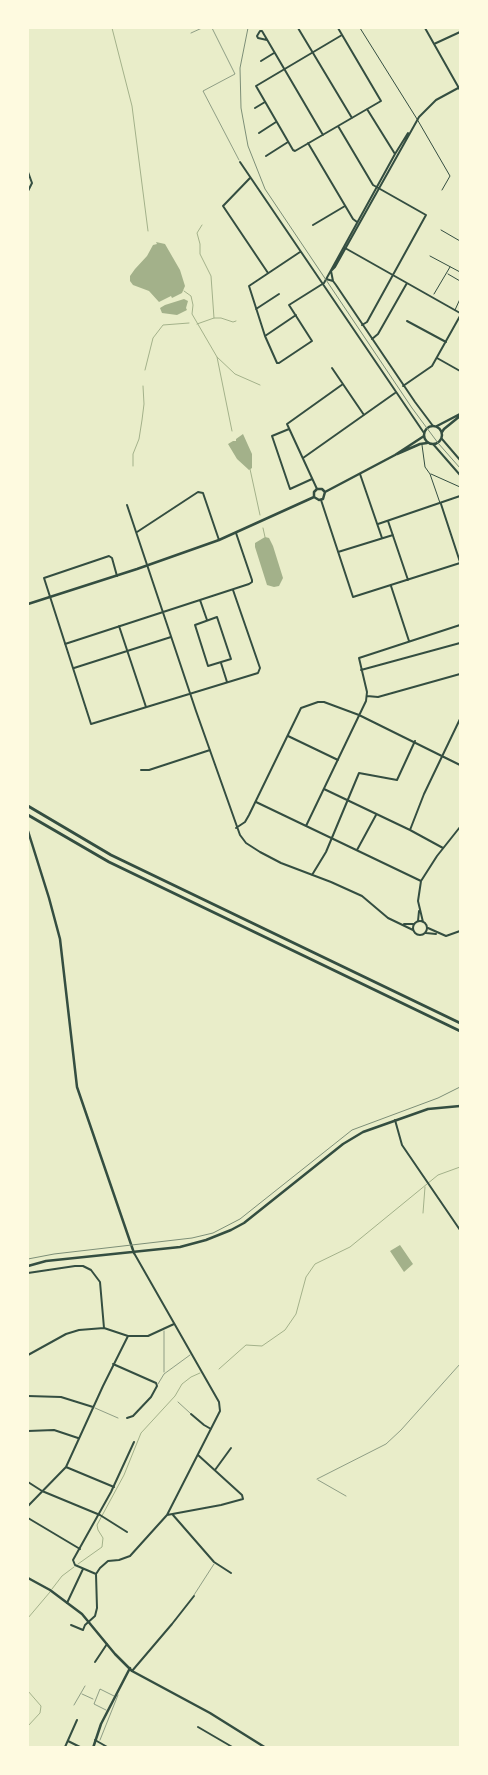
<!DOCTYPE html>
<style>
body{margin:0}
#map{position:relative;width:488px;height:1775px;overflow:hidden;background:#e9edc9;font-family:"PT Sans Narrow",sans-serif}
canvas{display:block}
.frame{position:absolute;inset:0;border:29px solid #fefae0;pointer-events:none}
</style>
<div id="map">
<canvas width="488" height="1775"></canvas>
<div class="frame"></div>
</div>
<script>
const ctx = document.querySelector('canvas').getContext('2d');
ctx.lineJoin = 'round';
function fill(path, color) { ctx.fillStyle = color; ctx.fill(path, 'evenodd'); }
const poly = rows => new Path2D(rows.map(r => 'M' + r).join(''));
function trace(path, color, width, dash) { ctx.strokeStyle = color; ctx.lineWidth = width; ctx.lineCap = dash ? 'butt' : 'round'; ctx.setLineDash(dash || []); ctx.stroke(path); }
const water = poly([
 [156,242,165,244,180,270,185,286,182,293,172,298,171,296,159,302,149,291,133,285,130,281,130,276,135,269,147,256,153,245,157,244],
 [184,299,188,301,186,308,187,310,177,315,162,313,160,308,165,305],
 [243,434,252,454,252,468,249,470,237,459,228,444,233,441,236,441,236,439],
 [265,537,269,538,273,546,283,578,279,586,274,587,267,585,255,547,255,543],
 [400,1245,413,1264,404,1272,390,1251]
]);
const stream = poly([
 [112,28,132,106,148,231],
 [202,225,197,233,200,244,200,254,211,276,214,318],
 [184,291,191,296,193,305,192,314,217,357,232,431],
 [197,324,214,318,221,318,233,322,236,321],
 [217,357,235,374,260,385],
 [145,370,153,338,163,325,189,323],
 [133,466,133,454,139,439,142,420,144,404,143,386],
 [250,469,260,515],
 [263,528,265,537],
 [423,1213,425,1187],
 [219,1369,246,1345,262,1346,285,1330,296,1314,306,1277,315,1264,350,1247,438,1175,460,1167],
 [78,1564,102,1547,103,1538,98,1530,97,1525,124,1475,141,1433,175,1396,182,1384,191,1377,200,1373],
 [52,1589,62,1576,74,1567],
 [28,1618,50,1592],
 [28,1691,41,1706,40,1713,28,1726]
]);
const service = poly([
 [212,28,235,74,203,91,239,160],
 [191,33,202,28],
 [164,1372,164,1331],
 [158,1384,164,1374,190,1355],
 [178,1402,190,1413],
 [95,1408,118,1418],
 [317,1479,386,1444,401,1430,460,1364],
 [318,1480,346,1496],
 [194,1595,214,1564],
 [82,1694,93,1699],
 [74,1705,85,1686],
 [106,1710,94,1704,100,1689,114,1696],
 [100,1740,118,1695]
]);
const pedestrian = poly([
 [360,28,417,119,450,176,442,190],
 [441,230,460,241],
 [430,256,460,272],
 [448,274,460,281],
 [434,294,450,267],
 [455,310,460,299],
 [422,445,425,467,430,474,440,503],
 [431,474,460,487]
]);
const minor = poly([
 [298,28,352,118],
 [338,28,381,101,295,151,293,150,256,86,342,35],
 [425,28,460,90],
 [267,40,258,38,257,36,260,31,262,31,323,135],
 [434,44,460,32],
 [261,61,274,53],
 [255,108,265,102],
 [367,109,395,154],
 [338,126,373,185,426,215,367,322,362,325],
 [259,133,276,122],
 [308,143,353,219,357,222],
 [266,156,288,142],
 [240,162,424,433],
 [28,172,32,183,28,191],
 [250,178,223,206,268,273],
 [313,225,345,206],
 [345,248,460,313],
 [300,252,249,286,265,336,277,363,279,363,312,341,289,305,324,283],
 [331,271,335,267,419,117,436,100,460,87],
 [331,271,333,281],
 [326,279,333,281,336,285,415,402,433,426],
 [324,283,395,154,408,133],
 [256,309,279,294],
 [407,321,446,342],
 [265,336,296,315],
 [372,339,378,334,407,283],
 [437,358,460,371],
 [332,368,364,415],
 [403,386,432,366,460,316],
 [289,429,272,436,290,489,312,479],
 [442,439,460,460],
 [433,444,460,475],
 [303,458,395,393],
 [360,474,382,538],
 [317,489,287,424,343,384],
 [321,500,353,597,460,563],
 [441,504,460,562],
 [127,505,196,711,240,835,246,843,260,852,281,863,331,882,362,896,388,918,413,930],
 [388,521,408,580],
 [378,524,460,496],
 [137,532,198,492,203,493,204,496,219,540],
 [338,552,393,535],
 [117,576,112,558,109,556,44,578,91,724,258,673,260,668,233,590],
 [391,586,409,641],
 [200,600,207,620],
 [217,617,231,659,208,666,195,625,217,617],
 [119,626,146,707],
 [65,644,249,584,252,582,252,580,236,533],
 [221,663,227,682],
 [74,668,171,637],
 [361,670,460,643],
 [367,696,378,697,460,674],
 [288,736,338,760],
 [141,770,149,770,210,750],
 [324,789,410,830,443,848],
 [256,802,421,881],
 [306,826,366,701,367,692,359,658,460,625],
 [236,828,245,822,249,815,301,708,318,702,324,702,359,715,460,765],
 [410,830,424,794,460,719],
 [357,850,376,815],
 [312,875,326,852,359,773,397,780,415,741],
 '413 928a7 7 0 1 1 14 0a7 7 0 1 1-14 0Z',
 [418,921,419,911],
 [423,922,418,901,421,881,437,856,460,827],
 [404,924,414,924],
 [428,928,446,936,460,931],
 [426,933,436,934],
 [395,1120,402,1145,460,1230],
 [28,1273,75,1266,83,1266,91,1270,100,1282,104,1328],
 [28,1355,66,1334,79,1330,104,1328,128,1336,148,1336,174,1324],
 [113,1364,156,1383,157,1386,151,1397,133,1416,127,1418],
 [28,1396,61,1397,93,1407],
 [191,1414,204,1425,211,1429],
 [28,1431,54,1430,78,1438],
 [66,1467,114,1487],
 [215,1470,231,1448],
 [28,1482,42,1491,100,1515,127,1532],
 [28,1506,66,1467,103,1386,128,1336],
 [167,1515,221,1505,243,1499,242,1495,198,1455],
 [173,1515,214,1562,231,1573],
 [28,1518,80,1549],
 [96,1574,75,1565,73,1560,111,1492,134,1442],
 [67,1603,83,1569],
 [71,1625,83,1630,85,1625,95,1616,97,1608,96,1574,100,1568,108,1561,119,1560,130,1556,167,1515,220,1411,219,1402,134,1253],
 [95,1662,107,1644],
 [132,1671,172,1624,194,1596],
 [198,1727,234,1748],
 [95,1740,109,1748],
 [68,1741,82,1748],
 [65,1747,77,1720]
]);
const tertiary = poly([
 '424 435a9 9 0 1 1 18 0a9 9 0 1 1-18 0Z',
 [437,426,460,414],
 [442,432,444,429,460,416],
 [397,454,420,444,427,443],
 [314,497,319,500,323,499,325,492,395,455,424,436],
 [314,497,314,492,317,489,322,489,325,492],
 [28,604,137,569,219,540,314,497],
 [93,1748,101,1724,130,1668]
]);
const secondary = poly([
 [28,831,49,898,60,939,77,1087,134,1253],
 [28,1266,46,1261,180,1247,206,1240,231,1230,244,1223,343,1144,363,1132,428,1109,460,1106],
 [28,1578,50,1590,82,1614,115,1654,132,1671,210,1713,266,1748]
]);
const motorway = poly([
 [28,806,111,855,460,1023],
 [28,815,109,862,460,1031]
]);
const tram = poly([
 [248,28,240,68,241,108,248,146,265,189,412,408,438,443,460,468],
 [28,1259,54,1254,192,1238,213,1233,240,1219,352,1130,438,1098,460,1087]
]);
fill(water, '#a3b18a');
trace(stream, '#a3b18a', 1);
trace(service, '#344e41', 0.5);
trace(pedestrian, '#344e41', 1);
trace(minor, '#344e41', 2);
trace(tertiary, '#344e41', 2.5);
trace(secondary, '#344e41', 2.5);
trace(motorway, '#344e41', 3);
trace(tram, '#7c8e77', 1);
</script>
